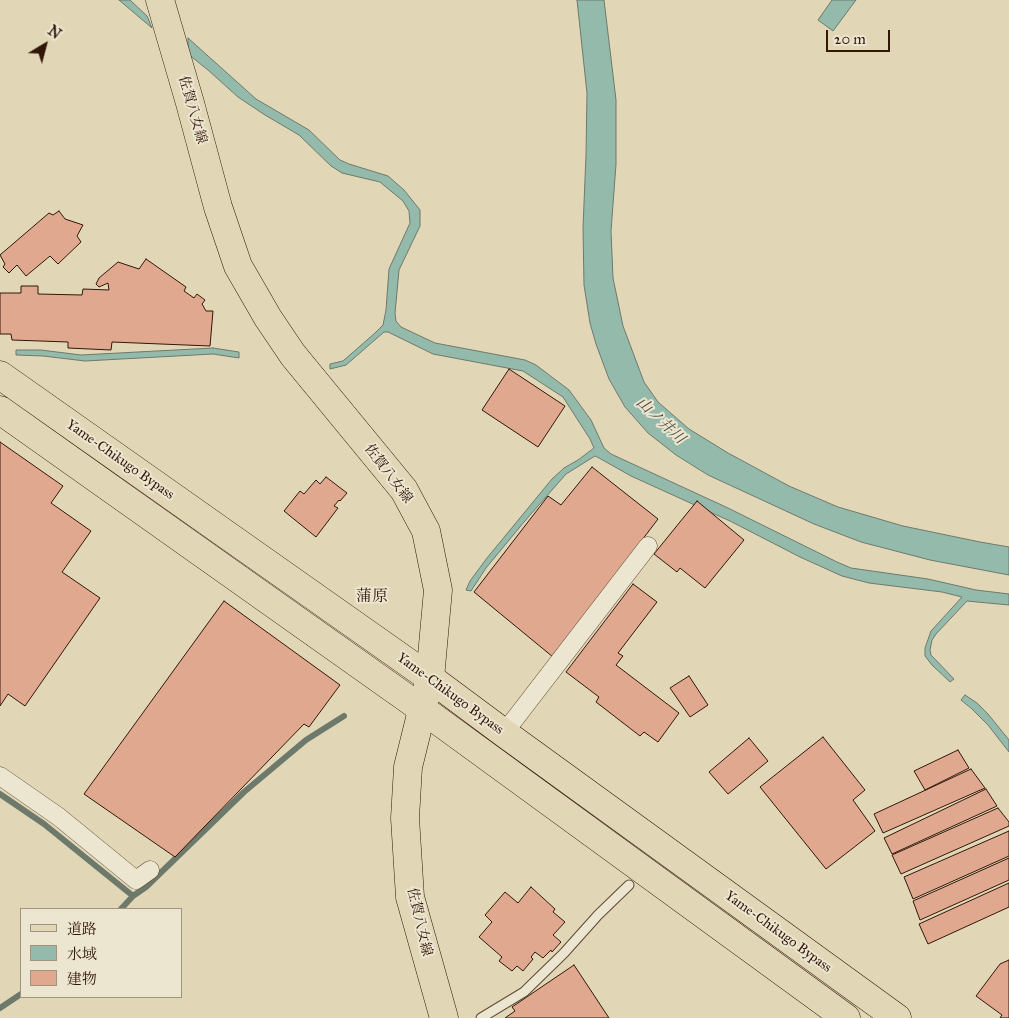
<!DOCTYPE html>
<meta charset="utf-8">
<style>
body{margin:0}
#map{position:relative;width:1009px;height:1018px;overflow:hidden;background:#e1d7b7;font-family:"IM FELL Great Primer","Noto Serif JP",serif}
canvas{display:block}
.legend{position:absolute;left:20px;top:908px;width:162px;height:90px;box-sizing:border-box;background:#ece5d0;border:1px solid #a29380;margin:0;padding:6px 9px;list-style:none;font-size:15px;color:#321709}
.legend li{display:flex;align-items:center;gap:10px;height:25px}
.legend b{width:25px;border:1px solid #a29380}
.north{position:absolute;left:20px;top:20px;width:50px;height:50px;-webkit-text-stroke:4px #ece5d0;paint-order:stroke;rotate:37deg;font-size:14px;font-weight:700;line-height:20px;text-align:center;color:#321709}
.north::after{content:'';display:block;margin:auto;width:18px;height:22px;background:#321709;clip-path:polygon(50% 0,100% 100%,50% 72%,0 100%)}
.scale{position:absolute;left:826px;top:30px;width:64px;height:22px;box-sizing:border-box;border:2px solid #321709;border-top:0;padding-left:6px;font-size:15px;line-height:18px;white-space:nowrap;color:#321709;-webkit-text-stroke:4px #ece5d0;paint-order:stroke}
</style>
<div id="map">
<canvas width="1009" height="1018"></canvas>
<ul class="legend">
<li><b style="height:6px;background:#e1d7b7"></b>道路</li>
<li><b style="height:14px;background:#94baac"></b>水域</li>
<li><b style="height:14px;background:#e0a98f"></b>建物</li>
</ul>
<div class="north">N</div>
<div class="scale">20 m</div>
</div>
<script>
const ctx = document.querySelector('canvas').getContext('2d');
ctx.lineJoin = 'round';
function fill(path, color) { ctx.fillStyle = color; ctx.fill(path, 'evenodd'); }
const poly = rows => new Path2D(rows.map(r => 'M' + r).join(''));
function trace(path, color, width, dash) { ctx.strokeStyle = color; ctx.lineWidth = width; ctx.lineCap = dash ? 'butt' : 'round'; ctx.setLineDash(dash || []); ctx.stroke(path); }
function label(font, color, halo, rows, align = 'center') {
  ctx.font = font + ' "IM FELL Great Primer","Noto Serif JP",serif'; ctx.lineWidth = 4; ctx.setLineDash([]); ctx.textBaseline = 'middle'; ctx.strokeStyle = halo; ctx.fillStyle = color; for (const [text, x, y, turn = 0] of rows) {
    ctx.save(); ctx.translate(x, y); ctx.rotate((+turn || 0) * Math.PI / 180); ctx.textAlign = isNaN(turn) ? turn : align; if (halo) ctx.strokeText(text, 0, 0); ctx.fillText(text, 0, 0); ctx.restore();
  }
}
const water = poly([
 [119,0,130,0,147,16,152,28,119,0],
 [577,0,604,0,616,100,616,164,611,231,613,278,623,326,644,382,658,402,689,429,728,453,789,486,838,507,903,526,980,542,1009,547,1009,575,930,560,861,542,814,524,708,475,676,455,648,433,625,407,609,379,596,344,590,323,584,285,583,228,586,155,587,93,577,0],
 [832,0,856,0,833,31,818,20,832,0],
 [188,38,256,99,309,130,340,160,349,164,388,176,404,190,420,210,420,226,399,270,395,313,396,321,401,327,435,343,525,360,536,365,569,390,591,420,604,448,611,454,728,508,837,562,851,568,928,579,976,590,1009,594,1009,605,967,601,936,634,932,640,930,650,931,655,954,679,950,682,932,665,925,656,925,648,931,631,962,597,942,592,869,583,842,576,800,557,730,521,631,476,599,458,595,456,566,474,524,522,486,568,471,591,466,590,470,581,487,558,552,479,564,468,578,460,594,448,590,439,563,397,523,371,433,354,388,332,384,332,346,365,330,369,330,364,343,361,375,333,383,325,386,310,389,269,410,223,409,211,403,201,380,182,342,173,331,166,299,135,265,115,238,97,208,70,188,54,188,38],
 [213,348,239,352,239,358,213,354,85,361,43,356,16,355,16,350,41,350,81,355,213,348],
 [965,695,977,703,988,714,1009,740,1009,752,988,725,972,709,961,700,965,695]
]);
const stream = poly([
 [0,794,44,824,133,896],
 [121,909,133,896,146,887,244,792,306,740,344,716],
 [0,1008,21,994]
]);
const building = poly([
 [59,211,65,219,83,225,77,236,81,242,58,264,50,256,26,276,17,265,9,273,3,267,5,264,0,255,49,213,53,215,59,211],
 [146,259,186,287,184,291,194,298,197,294,205,300,202,304,206,311,213,311,210,346,112,342,111,350,68,348,68,342,12,340,11,334,0,334,0,293,21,293,21,286,38,286,38,294,82,295,83,289,109,290,108,283,99,287,96,284,99,278,118,262,139,269,146,259],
 [509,369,565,406,538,447,482,410,509,369],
 [0,442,63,486,51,503,91,531,62,572,100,598,25,706,8,694,0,706,0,442],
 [592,467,658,519,553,657,474,592,548,496,561,505,592,467],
 [326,477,347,493,340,501,339,500,334,506,338,508,316,537,284,511,300,491,304,494,316,480,320,484,326,477],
 [697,501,744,540,705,588,680,568,677,572,654,554,697,501],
 [633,584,657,602,618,653,623,656,616,665,679,713,658,742,644,732,640,736,596,702,599,697,566,672,633,584],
 [224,601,340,685,309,727,304,724,175,857,84,794,224,601],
 [689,676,708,705,690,717,670,688,689,676],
 [823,737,865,790,853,800,875,831,826,869,760,787,823,737],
 [749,738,768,761,728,794,709,772,749,738],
 [958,750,969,768,925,790,914,771,958,750],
 [971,769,985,788,883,833,874,814,971,769],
 [986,789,997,806,892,854,884,838,986,789],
 [998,808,1009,822,1009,826,901,874,892,855,998,808],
 [1009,831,1009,856,913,899,904,877,1009,831],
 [1009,858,1009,880,920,920,913,901,1009,858],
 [1009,883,1009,907,928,944,919,924,1009,883],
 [531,887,555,909,553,912,565,922,553,935,561,942,552,952,551,950,543,958,535,952,531,957,533,959,523,971,517,966,512,971,499,961,502,957,479,937,492,922,485,915,505,892,518,903,531,887],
 [1009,960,1009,1018,1000,1018,1002,1015,976,996,1000,964,1009,960],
 [574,965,609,1018,505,1018,515,1011,512,1007,574,965]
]);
const service = poly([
 [481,1018,524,992,564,953,598,915,629,885]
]);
const minor = poly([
 [504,733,648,546],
 [0,776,59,817,136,880,150,870]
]);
const primary = poly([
 [160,0,190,103,218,207,238,266,268,318,293,355,404,490,426,531,438,590,430,678,408,767,405,818,410,897,444,1018]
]);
const trunk = poly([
 [0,375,430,678,504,733,897,1018],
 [0,410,422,709,846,1018]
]);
const streetNames = [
 ["佐賀八女線",192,110,74],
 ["Yame-Chikugo Bypass",120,460,35],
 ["佐賀八女線",388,474,53],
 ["Yame-Chikugo Bypass",450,694,36],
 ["佐賀八女線",419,922,77],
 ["Yame-Chikugo Bypass",778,932,36]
];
const waterNames = [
 ["山ノ井川",660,421,43]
];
const quarterNames = [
 ["蒲原",372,597]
];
fill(water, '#94baac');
trace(water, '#6d796b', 1);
trace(stream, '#6d796b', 6);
fill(building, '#e0a98f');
trace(building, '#321709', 1);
trace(service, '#5e4734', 11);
trace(minor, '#5e4734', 19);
trace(primary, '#321709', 29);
trace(trunk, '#321709', 29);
trace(service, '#ece5d0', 9);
trace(minor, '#ece5d0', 18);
trace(primary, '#e1d7b7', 28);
trace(trunk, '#e1d7b7', 28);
label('14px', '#321709', '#ece5d0', streetNames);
label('italic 15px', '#4f483a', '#ece5d0', waterNames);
label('16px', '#321709', '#ece5d0', quarterNames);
</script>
